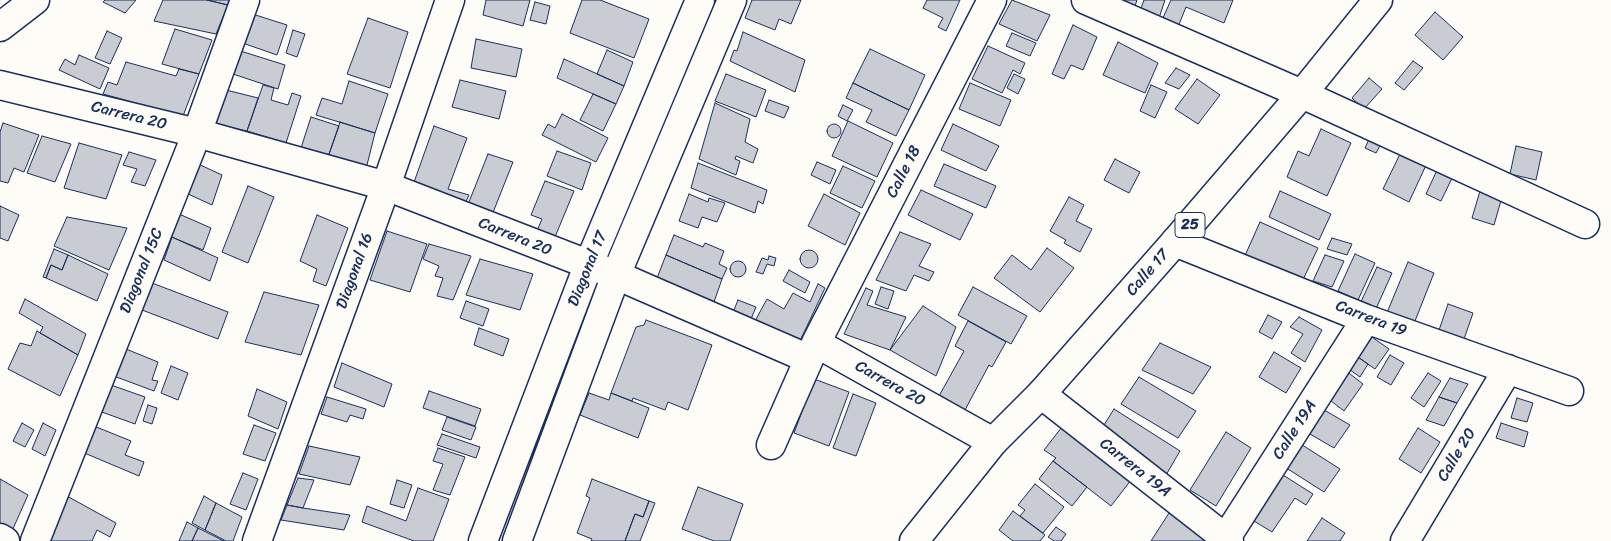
<!DOCTYPE html>
<style>
body{margin:0}
canvas{display:block;background:#fdfcf7}
</style>
<canvas width="1611" height="541"></canvas>
<script>
const ctx = document.querySelector('canvas').getContext('2d');
ctx.lineJoin = 'round';
function fill(path, color) { ctx.fillStyle = color; ctx.fill(path, 'evenodd'); }
const poly = rows => new Path2D(rows.map(r => 'M' + r).join(''));
function trace(path, color, width, dash) { ctx.strokeStyle = color; ctx.lineWidth = width; ctx.lineCap = dash ? 'butt' : 'round'; ctx.setLineDash(dash || []); ctx.stroke(path); }
function label(font, color, halo, rows, align = 'center') {
  ctx.font = font + ' Sriracha,sans-serif'; ctx.lineWidth = 5; ctx.setLineDash([]); ctx.textBaseline = 'middle'; ctx.strokeStyle = halo; ctx.fillStyle = color; for (const [text, x, y, turn = 0] of rows) {
    ctx.save(); ctx.translate(x, y); ctx.rotate((+turn || 0) * Math.PI / 180); ctx.textAlign = isNaN(turn) ? turn : align; if (halo) ctx.strokeText(text, 0, 0); ctx.fillText(text, 0, 0); ctx.restore();
  }
}
const building = poly([
 [105,0,136,0,125,13,103,2,105,0],
 [163,0,207,0,228,5,216,34,154,21,163,0],
 [207,0,230,0,228,5,207,0],
 [486,0,530,0,523,26,483,15,486,0],
 [582,0,600,0,649,19,634,58,570,33,582,0],
 [752,0,801,0,791,24,779,19,775,30,745,18,752,0],
 [927,0,960,0,946,31,938,27,943,18,923,8,927,0],
 [1012,0,1050,15,1037,41,999,24,1012,0],
 [1108,0,1137,0,1134,9,1108,0],
 [1144,0,1165,0,1159,18,1140,11,1144,0],
 [1171,0,1233,0,1224,23,1186,7,1178,27,1162,20,1171,0],
 [535,2,550,6,546,24,530,20,535,2],
 [243,11,287,25,277,55,234,40,243,11],
 [1435,12,1463,37,1443,60,1415,35,1435,12],
 [368,18,408,32,390,88,347,74,368,18],
 [1073,25,1097,37,1083,70,1071,65,1064,79,1052,74,1073,25],
 [175,29,212,40,199,74,162,64,175,29],
 [293,30,305,34,297,57,286,53,293,30],
 [107,31,122,38,110,64,95,58,107,31],
 [743,32,805,60,795,92,730,61,734,50,737,51,743,32],
 [1012,33,1036,43,1030,56,1006,46,1012,33],
 [476,39,522,49,516,77,471,68,476,39],
 [1118,42,1158,63,1145,93,1103,75,1118,42],
 [988,46,1025,63,1020,74,1013,70,1002,93,972,79,988,46],
 [231,48,285,65,278,89,224,71,231,48],
 [870,49,925,75,909,110,853,83,870,49],
 [607,50,633,62,624,86,597,74,607,50],
 [79,55,109,68,100,89,59,70,65,59,75,65,79,55],
 [564,59,624,86,616,104,557,78,564,59],
 [1413,61,1423,68,1404,90,1395,83,1413,61],
 [126,62,176,76,179,69,199,74,183,116,103,94,108,82,117,85,126,62],
 [1176,68,1190,75,1179,89,1165,83,1176,68],
 [726,74,766,90,756,117,715,101,726,74],
 [1014,74,1025,79,1018,94,1007,88,1014,74],
 [1369,78,1382,89,1364,109,1352,98,1369,78],
 [1197,79,1220,95,1198,124,1175,109,1197,79],
 [460,80,506,91,499,119,452,107,460,80],
 [349,81,388,94,375,133,316,115,322,98,342,104,349,81],
 [853,83,909,110,896,136,866,122,872,110,846,98,853,83],
 [970,83,1011,100,1000,126,959,109,970,83],
 [263,85,274,88,271,100,288,105,292,93,301,96,286,143,247,131,263,85],
 [1151,85,1167,92,1155,118,1140,111,1151,85],
 [218,88,258,98,247,131,206,122,218,88],
 [593,94,616,104,603,131,580,120,593,94],
 [769,100,789,107,784,118,765,111,769,100],
 [715,103,750,119,745,142,758,149,753,163,736,156,735,159,740,161,736,175,699,159,715,103],
 [843,105,853,110,847,121,838,116,843,105],
 [562,114,608,138,596,162,542,135,548,124,555,128,562,114],
 [311,117,339,126,328,157,301,148,311,117],
 [848,121,893,143,877,177,832,156,848,121],
 [340,122,375,133,366,169,328,157,340,122],
 [3,123,39,135,24,172,14,168,8,183,0,181,0,132,3,123],
 '827 131a7 7 0 1 1 14 0a7 7 0 1 1-14 0Z',
 [953,124,999,146,986,171,941,150,953,124],
 [434,126,467,138,448,189,469,195,464,206,413,185,434,126],
 [1321,129,1351,143,1327,196,1287,177,1298,151,1309,156,1321,129],
 [42,136,71,144,55,182,27,173,42,136],
 [1370,137,1382,142,1376,153,1365,148,1370,137],
 [79,143,122,155,106,199,64,188,79,143],
 [1516,146,1542,152,1536,180,1510,174,1516,146],
 [557,151,591,163,582,190,547,176,557,151],
 [129,152,156,160,145,186,131,182,137,169,123,165,129,152],
 [1401,152,1427,163,1409,202,1383,189,1401,152],
 [488,154,513,162,492,215,467,207,488,154],
 [1115,159,1140,172,1129,193,1104,180,1115,159],
 [817,162,836,170,830,184,811,175,817,162],
 [196,163,222,175,212,205,186,193,196,163],
 [698,163,767,190,763,204,758,201,755,213,691,188,698,163],
 [944,164,996,186,986,208,934,186,944,164],
 [843,166,875,181,862,208,830,193,843,166],
 [1438,168,1453,176,1441,201,1426,194,1438,168],
 [545,181,574,191,555,237,537,231,542,219,531,215,545,181],
 [248,186,274,197,248,263,222,252,248,186],
 [921,190,973,214,960,240,908,215,921,190],
 [1280,191,1331,214,1319,240,1269,217,1280,191],
 [1480,191,1502,197,1494,225,1472,218,1480,191],
 [689,194,708,202,709,198,725,203,717,222,702,217,698,228,679,221,689,194],
 [824,194,860,213,845,245,808,226,824,194],
 [1069,197,1084,205,1076,221,1092,229,1080,252,1064,243,1066,240,1050,231,1069,197],
 [0,206,19,215,8,241,0,238,0,206],
 [179,214,211,228,203,250,169,236,179,214],
 [317,215,348,228,326,286,313,281,317,269,300,261,317,215],
 [67,217,127,228,109,270,54,246,67,217],
 [1260,222,1318,248,1300,286,1243,260,1260,222],
 [387,231,427,244,410,292,370,280,387,231],
 [900,232,931,244,919,266,934,272,929,281,914,275,906,291,876,280,900,232],
 [674,235,703,247,705,243,724,251,719,264,727,268,722,279,666,255,674,235],
 [172,237,218,258,210,281,164,260,172,237],
 [1332,238,1352,244,1347,255,1327,249,1332,238],
 [429,244,471,256,453,300,437,296,443,278,435,276,439,266,423,259,429,244],
 [1047,248,1074,268,1040,312,994,278,1012,255,1031,270,1047,248],
 [54,249,68,255,62,270,51,265,46,278,43,277,54,249],
 '800 259a9 9 0 1 1 18 0a9 9 0 1 1-18 0Z',
 [1355,254,1375,263,1358,300,1338,291,1355,254],
 [68,255,108,274,97,301,46,278,51,265,62,270,68,255],
 [666,255,722,279,714,302,657,278,666,255],
 [1325,255,1344,261,1332,287,1313,281,1325,255],
 [769,256,776,258,774,266,767,264,763,274,756,272,762,258,768,260,769,256],
 [480,259,533,274,520,310,466,295,480,259],
 '730 269a8 8 0 1 1 16 0a8 8 0 1 1-16 0Z',
 [1408,262,1434,273,1413,326,1386,315,1408,262],
 [1377,267,1392,273,1375,311,1360,304,1377,267],
 [789,270,810,282,805,293,783,281,789,270],
 [152,283,228,312,218,339,142,310,152,283],
 [818,284,825,288,798,345,755,321,767,299,784,309,793,293,810,302,818,284],
 [881,287,894,291,888,309,875,304,881,287],
 [973,287,1027,316,1011,344,958,315,973,287],
 [866,288,873,291,867,305,906,317,890,350,844,334,866,288],
 [264,292,319,305,301,355,245,342,264,292],
 [25,299,86,334,78,355,40,333,43,327,19,313,25,299],
 [738,300,756,307,751,319,734,310,738,300],
 [466,301,489,309,483,326,460,318,466,301],
 [1448,304,1473,313,1463,342,1438,333,1448,304],
 [923,306,956,327,936,376,890,350,923,306],
 [1268,315,1282,322,1272,339,1259,332,1268,315],
 [1299,317,1322,330,1305,362,1291,353,1303,334,1290,327,1299,317],
 [646,320,712,345,688,410,668,402,665,410,633,398,632,401,611,393,636,327,644,325,646,320],
 [968,321,1006,342,992,367,989,365,965,410,939,396,964,351,955,346,968,321],
 [479,328,509,339,503,356,474,345,479,328],
 [37,331,78,355,60,396,8,369,20,343,31,346,37,331],
 [1369,335,1389,349,1375,369,1355,355,1369,335],
 [1160,343,1211,367,1193,394,1142,370,1160,343],
 [121,347,158,362,152,380,158,381,154,391,111,375,121,347],
 [1274,352,1301,368,1286,393,1259,377,1274,352],
 [1355,355,1368,364,1360,377,1346,367,1355,355],
 [1390,355,1404,363,1391,385,1377,377,1390,355],
 [342,363,392,384,384,407,334,387,342,363],
 [171,366,188,373,178,400,161,393,171,366],
 [1345,370,1363,384,1344,411,1326,397,1345,370],
 [1428,373,1441,381,1424,407,1411,398,1428,373],
 [1139,377,1196,411,1178,438,1121,404,1139,377],
 [1450,378,1468,384,1457,403,1439,397,1450,378],
 [814,379,849,392,829,446,794,433,814,379],
 [108,384,145,397,135,424,99,411,108,384],
 [257,389,287,402,278,429,248,416,257,389],
 [429,391,481,409,475,426,423,408,429,391],
 [589,393,609,400,611,393,649,408,638,438,580,415,589,393],
 [853,394,876,403,856,456,833,448,853,394],
 [327,397,366,409,363,419,350,415,347,422,321,414,327,397],
 [1439,397,1457,403,1444,426,1426,420,1439,397],
 [1517,398,1533,403,1527,422,1511,418,1517,398],
 [148,405,157,408,152,424,143,421,148,405],
 [1319,407,1350,425,1334,448,1303,430,1319,407],
 [1114,409,1180,451,1166,475,1099,433,1114,409],
 [447,417,476,427,471,440,442,430,447,417],
 [22,423,34,430,25,447,13,441,22,423],
 [43,423,56,430,45,456,32,449,43,423],
 [1501,423,1528,432,1524,447,1496,438,1501,423],
 [254,425,276,433,265,461,243,454,254,425],
 [94,426,131,441,125,455,144,462,139,476,82,452,94,426],
 [1062,427,1131,480,1111,506,1053,461,1056,458,1044,450,1062,427],
 [1418,428,1440,442,1421,473,1399,459,1418,428],
 [1226,432,1251,448,1216,506,1190,490,1226,432],
 [442,434,480,447,476,458,437,445,442,434],
 [1296,441,1340,469,1324,492,1280,464,1296,441],
 [309,446,360,457,350,485,299,474,309,446],
 [438,448,465,457,450,495,433,490,443,464,433,461,438,448],
 [1053,461,1087,487,1072,506,1039,479,1053,461],
 [1275,470,1313,494,1306,505,1295,498,1272,532,1244,515,1275,470],
 [243,473,258,479,246,510,230,504,243,473],
 [298,478,314,480,303,508,287,505,298,478],
 [0,479,28,495,8,540,0,535,0,479],
 [592,479,649,501,643,517,635,514,625,541,591,541,592,539,577,533,590,498,586,496,592,479],
 [397,480,412,485,404,508,390,504,397,480],
 [1035,484,1064,507,1043,533,1020,516,1025,510,1018,505,1035,484],
 [698,487,743,504,730,541,714,541,682,529,698,487],
 [418,488,449,499,433,541,414,541,362,522,367,506,406,521,418,488],
 [65,495,116,523,110,537,97,530,92,541,46,541,65,495],
 [204,496,216,503,205,530,192,523,204,496],
 [649,501,655,503,640,541,625,541,635,514,643,517,649,501],
 [216,503,242,517,233,541,226,541,205,530,216,503],
 [287,505,303,508,350,515,344,530,281,520,287,505],
 [1013,511,1045,535,1040,541,1013,541,999,530,1013,511],
 [1169,513,1206,538,1204,541,1151,541,1169,513],
 [1322,518,1345,533,1340,541,1307,541,1322,518],
 [187,522,198,528,192,541,179,541,187,522],
 [1056,527,1066,534,1061,541,1054,541,1048,537,1056,527],
 [198,528,224,541,192,541,198,528]
]);
const minor = poly([
 [1086,0,1302,94,1585,224],
 [0,27,35,0],
 [0,85,197,133,386,186,616,275,809,359,816,343,993,442],
 [1175,242,1366,319,1569,391],
 [816,343,992,0],
 [1041,394,1229,541],
 [771,445,809,359],
 [0,538,5,541],
 [35,541,197,133,245,0],
 [257,541,386,186,450,0],
 [1224,541,1366,319],
 [1405,541,1508,369]
]);
const tertiary = poly([
 [483,541,588,266,700,0],
 [517,541,616,275,732,0]
]);
const trunk = poly([
 [914,541,993,442,1041,394,1175,242,1302,94,1378,0]
]);
const shields = [
 [1190,225,30]
];
const shieldNames = [
 ["25",1190,225]
];
const streetNames = [
 ["Carrera 20",129,116,14],
 ["Calle 18",904,172,-63],
 ["Carrera 20",515,237,22],
 ["Diagonal 17",588,269,-68],
 ["Diagonal 15C",142,271,-68],
 ["Diagonal 16",355,271,-70],
 ["Calle 17",1148,273,-49],
 ["Carrera 19",1371,319,21],
 ["Carrera 20",890,384,29],
 ["Calle 19A",1295,430,-57],
 ["Calle 20",1457,455,-59],
 ["Carrera 19A",1135,468,38]
];
fill(building, '#c9ccd3');
trace(building, '#1b2f5e', 1);
trace(minor, '#1b2f5e', 31);
trace(tertiary, '#1b2f5e', 31);
trace(trunk, '#1b2f5e', 31);
trace(minor, '#fdfcf7', 28);
trace(tertiary, '#fdfcf7', 28);
trace(trunk, '#fdfcf7', 28);
for (const [x, y, w] of shields) { const box = new Path2D(); box.roundRect(x - w / 2, y - 12.5, w, 25, 4); ctx.fillStyle = '#fdfcf7'; ctx.fill(box); trace(box, '#1b2f5e', 1); }
label('bold 15px', '#1b2f5e', null, shieldNames);
label('16px', '#1b2f5e', '#fdfcf7', streetNames);
</script>
